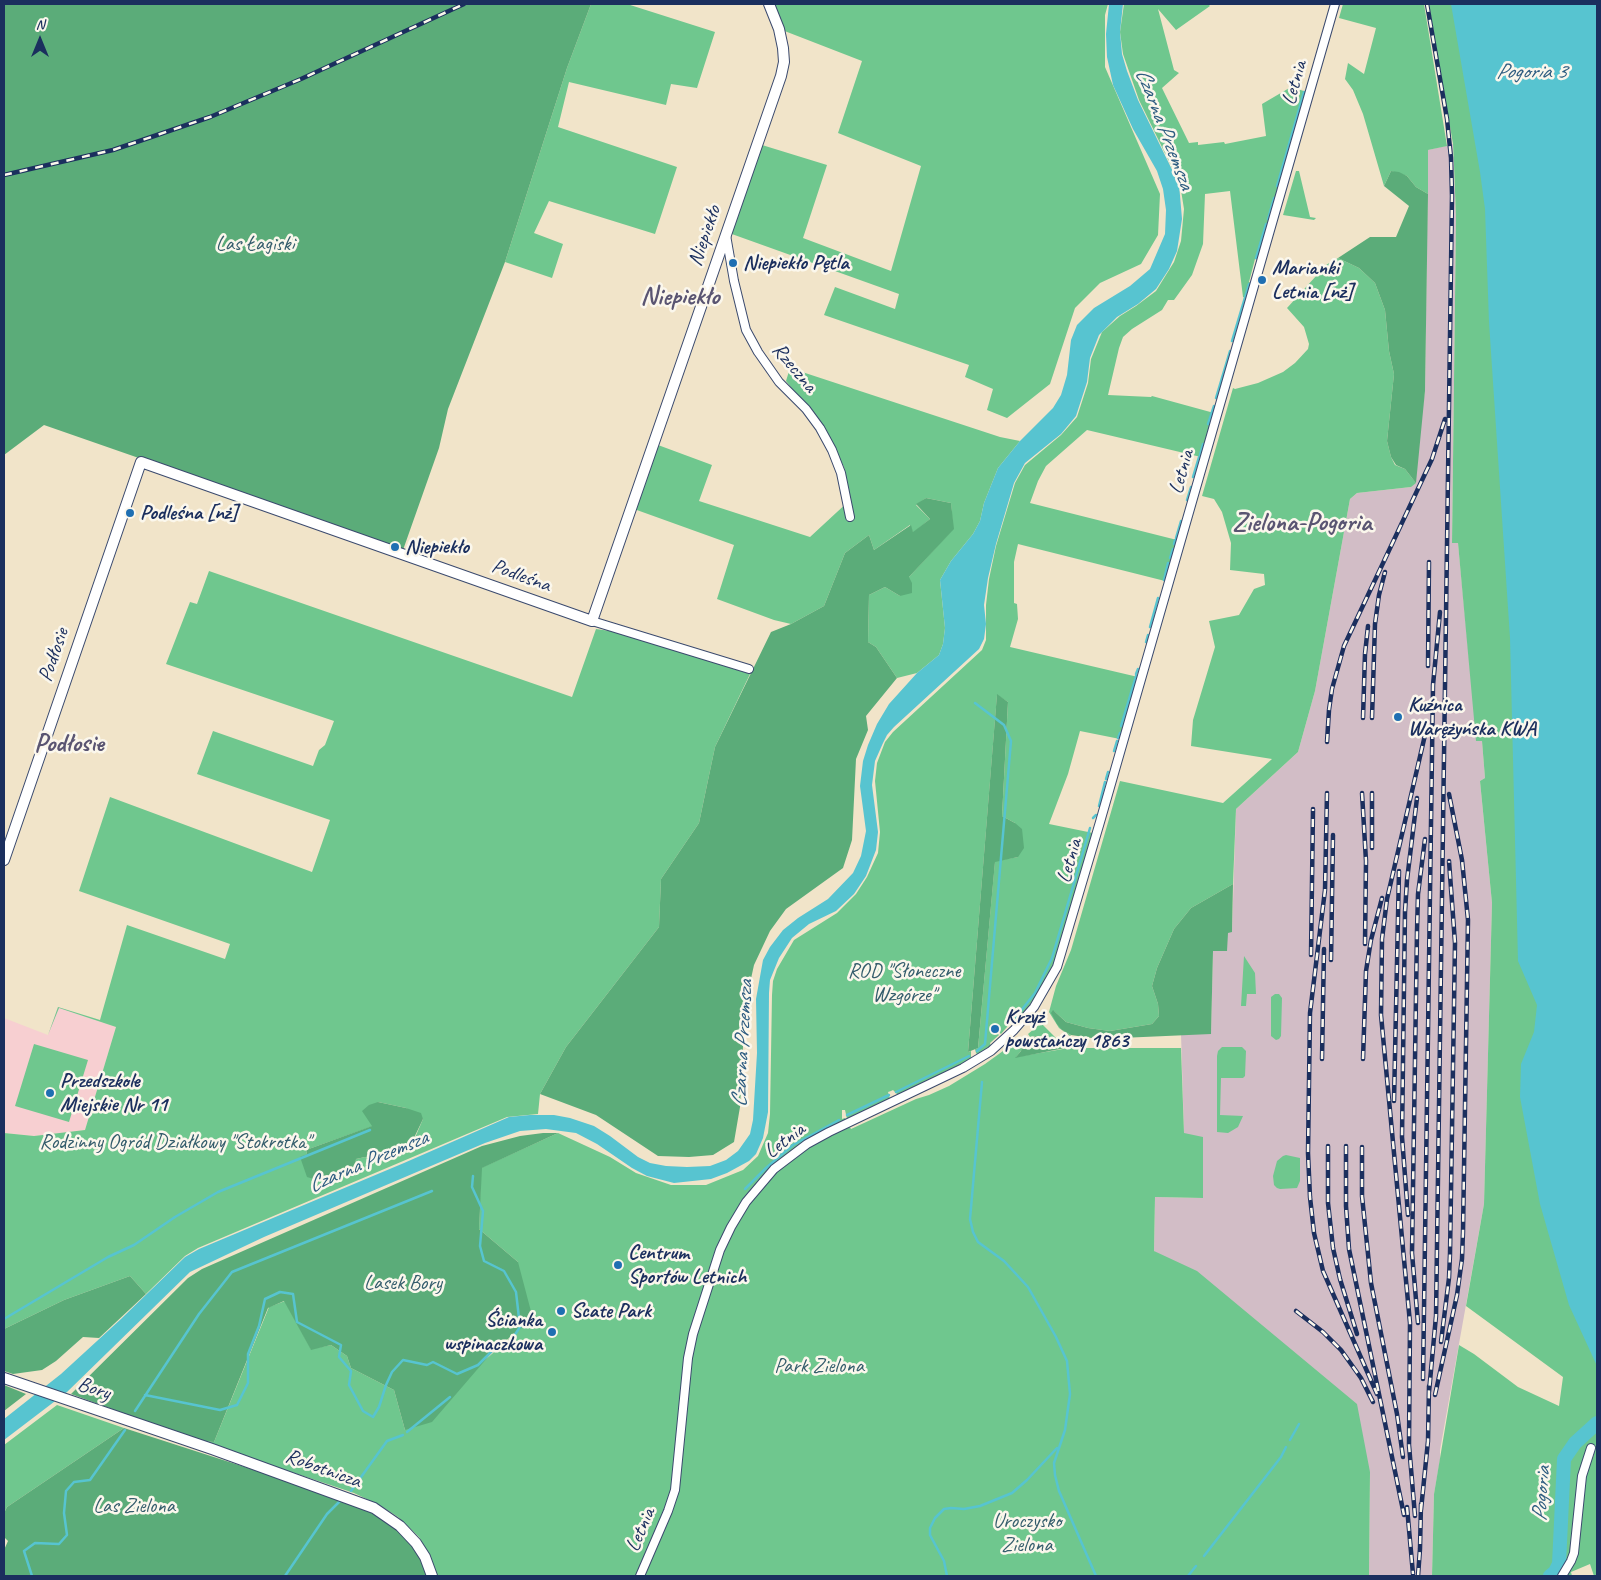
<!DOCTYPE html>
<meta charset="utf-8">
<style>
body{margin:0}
#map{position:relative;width:1601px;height:1580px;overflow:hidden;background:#f1e4c9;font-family:Caveat,sans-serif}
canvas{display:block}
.frame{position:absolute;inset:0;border:5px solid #1b2f5e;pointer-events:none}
.north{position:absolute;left:15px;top:15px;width:50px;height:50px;-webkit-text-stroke:4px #fbf7ec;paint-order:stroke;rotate:0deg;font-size:14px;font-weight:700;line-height:20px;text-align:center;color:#1b2f5e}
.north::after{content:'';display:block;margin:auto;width:18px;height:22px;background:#1b2f5e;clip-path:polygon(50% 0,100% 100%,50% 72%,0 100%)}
</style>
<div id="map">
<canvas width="1601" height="1580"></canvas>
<div class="frame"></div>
<div class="north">N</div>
</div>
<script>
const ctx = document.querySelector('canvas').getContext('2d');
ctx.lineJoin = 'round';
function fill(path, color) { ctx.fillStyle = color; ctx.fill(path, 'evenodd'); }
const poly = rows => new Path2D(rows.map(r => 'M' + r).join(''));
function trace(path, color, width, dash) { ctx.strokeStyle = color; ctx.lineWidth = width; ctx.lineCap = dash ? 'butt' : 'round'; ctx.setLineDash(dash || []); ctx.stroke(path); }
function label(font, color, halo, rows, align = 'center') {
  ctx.font = font + ' Caveat,sans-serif'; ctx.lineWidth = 5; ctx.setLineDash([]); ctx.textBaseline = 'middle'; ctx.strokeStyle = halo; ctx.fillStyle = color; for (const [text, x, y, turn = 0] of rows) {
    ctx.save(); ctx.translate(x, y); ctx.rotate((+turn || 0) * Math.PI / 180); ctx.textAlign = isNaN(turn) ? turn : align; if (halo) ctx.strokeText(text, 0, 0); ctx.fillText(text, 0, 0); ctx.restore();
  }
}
const built = poly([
 [58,1007,116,1027,85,1130,34,1136,4,1133,4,1018,48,1035]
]);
const industrial = poly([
 [1453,144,1456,218,1452,543,1458,543,1477,741,1482,741,1485,778,1480,781,1492,903,1484,1204,1440,1450,1440,1460,1434,1494,1432,1576,1369,1576,1370,1472,1154,1251,1155,1197,1203,1198,1184,1133,1181,1034,1211,1033,1213,951,1228,932,1232,932,1236,809,1298,752,1315,691,1350,499,1357,493,1411,487,1425,391,1428,150]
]);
const green = poly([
 [591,4,627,4,715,32,697,88,671,84,666,105,569,82,558,127,677,167,655,234,549,201,534,233,563,244,552,278,505,262,567,68],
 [772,4,1108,4,1105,15,1105,67,1160,194,1158,235,1141,264,1100,283,1075,308,1050,384,1007,418,987,410,993,389,965,377,969,365,824,315,835,287,895,309,899,294,729,233,762,145,827,165,803,238,891,271,921,166,838,133,862,61,782,30],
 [1124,4,1208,4,1210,6,1176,30,1158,9,1174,70,1179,73,1162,88,1189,143,1198,142,1198,145,1224,142,1225,144,1266,136,1262,104,1291,87,1307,92,1258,260,1255,259,1254,263,1249,282,1251,283,1247,298,1243,297,1230,191,1205,194,1203,244,1192,275,1174,300,1168,300,1162,310,1132,329,1123,337,1119,348,1108,395,1151,397,1152,396,1214,413,1201,457,1087,430,1046,466,1038,481,1030,503,1177,540,1165,581,1018,544,1014,562,1014,603,1017,604,1018,619,1010,647,1138,677,1120,739,1080,731,1068,774,1049,824,1093,833,1061,944,1049,975,1038,994,1018,1020,1016,1019,1012,1021,1001,1034,995,1028,994,1030,999,1035,990,1043,991,1046,989,1048,978,1055,976,1053,975,1049,978,1048,995,861,1018,857,1015,823,1002,816,1008,702,997,695,968,1052,971,1051,971,1059,898,1095,893,1090,891,1091,888,1092,890,1099,847,1119,845,1110,842,1110,842,1119,845,1118,851,1129,916,1099,929,1095,949,1086,985,1064,1021,1038,1023,1041,1021,1051,1016,1057,1069,1048,1054,1044,1044,1038,1036,1036,1030,1037,1028,1034,1041,1023,1056,1038,1068,1044,1071,1048,1181,1048,1184,1133,1203,1137,1203,1198,1155,1197,1154,1251,1197,1271,1357,1404,1370,1472,1369,1576,437,1576,427,1551,419,1537,398,1517,381,1506,354,1493,199,1441,214,1442,269,1307,285,1301,311,1349,331,1345,347,1356,351,1368,394,1390,405,1430,517,1332,518,1262,479,1229,481,1168,558,1133,610,1157,636,1173,671,1185,706,1185,743,1170,758,1156,768,1133,770,1114,772,995,773,981,777,969,794,940,837,913,856,894,867,877,878,853,880,832,875,781,877,763,885,742,893,732,982,650,986,640,986,605,989,579,996,546,1015,483,1025,465,1061,435,1077,417,1088,383,1091,359,1102,332,1120,316,1136,306,1156,291,1174,262,1181,241,1184,209,1180,184,1139,100,1123,54,1120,32],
 [1343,4,1424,4,1447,146,1428,150,1428,194,1416,187,1407,176,1391,171,1384,186,1363,114,1353,90,1345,79,1348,63,1364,74,1376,28,1339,18],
 [1429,4,1597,4,1597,1576,1594,1576,1590,1564,1571,1572,1572,1576,1567,1576,1577,1556,1585,1479,1589,1464,1594,1455,1586,1451,1578,1474,1570,1554,1558,1576,1432,1576,1434,1494,1459,1345,1474,1354,1518,1387,1559,1406,1563,1377,1466,1306,1484,1204,1492,903,1480,781,1485,778,1482,741,1476,741,1458,543,1452,543,1456,218,1454,165,1453,144],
 [1296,171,1299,171,1310,217,1316,218,1314,220,1283,215],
 [1338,258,1359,268,1375,283,1385,310,1389,351,1394,374,1387,441,1391,457,1395,465,1405,469,1416,483,1411,487,1357,493,1350,499,1315,691,1298,752,1236,809,1233,884,1191,908,1174,929,1157,968,1152,986,1158,1004,1159,1016,1152,1024,1110,1031,1088,1028,1066,1022,1054,1011,1062,1030,1071,1035,1070,1036,1059,1028,1049,1012,1056,986,1071,950,1120,781,1223,803,1272,759,1191,746,1193,720,1215,647,1209,621,1239,615,1254,589,1265,585,1264,574,1230,570,1231,543,1222,512,1214,499,1202,496,1233,388,1235,389,1258,383,1283,372,1295,363,1308,349,1309,344,1304,327,1287,308,1326,265],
 [790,368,1000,437,1020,441,998,468,984,503,980,521,973,534,951,561,940,580,945,628,943,644,939,655,917,673,897,678,876,647,868,642,869,595,885,587,900,596,909,577,953,529,951,503,926,498,916,505,930,519,913,533,910,525,874,550,869,535,845,553,824,606,791,624,774,620,717,599,734,545,634,509,658,445,712,465,699,501,810,537,850,500,844,467,827,434,786,381],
 [209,571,572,697,596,629,617,632,750,674,715,747,699,823,661,879,659,927,566,1047,540,1094,538,1114,507,1117,198,1248,185,1256,146,1294,130,1276,64,1300,4,1329,4,1133,34,1136,85,1130,116,1027,59,1008,48,1035,58,1007,100,1020,127,925,225,959,230,944,79,891,110,797,312,872,330,820,197,774,213,731,313,766,319,750,325,745,334,721,166,664,190,602,197,604],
 [378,1102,406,1108,423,1119,414,1140,407,1147,376,1162,365,1157,356,1159,355,1167,336,1174,323,1182,300,1158,307,1154,306,1150,373,1126],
 [1244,956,1255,973,1256,994,1247,994,1246,1006,1241,1006],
 [1275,994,1279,994,1282,998,1281,1036,1279,1039,1276,1040,1271,1036,1271,997],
 [34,1044,88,1060,69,1122,15,1106],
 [1222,1047,1242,1047,1246,1051,1245,1076,1243,1078,1221,1078,1220,1115,1243,1116,1238,1127,1228,1133,1217,1132,1217,1056,1218,1051],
 [1286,1155,1300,1158,1300,1181,1297,1188,1280,1189,1277,1188,1274,1185,1273,1176,1277,1161,1283,1156],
 [57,1405,124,1428,7,1507,4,1513,4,1445]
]);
const forest = poly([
 [4,4,591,4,567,68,505,262,448,409,439,448,403,550,44,425,4,455],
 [1391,171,1399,172,1407,176,1416,187,1428,194,1425,391,1416,483,1405,469,1396,465,1391,457,1387,441,1394,374,1389,351,1385,310,1375,283,1359,268,1338,258,1370,237,1396,237,1409,206,1384,186],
 [926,498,951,503,954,529,909,577,912,583,912,593,900,596,885,587,869,595,868,642,876,647,897,678,866,716,868,730,856,759,852,840,843,868,786,909,770,931,754,965,745,1006,740,1107,734,1142,713,1155,689,1157,658,1156,596,1115,540,1094,566,1047,659,927,661,879,699,823,715,747,771,632,791,624,824,606,845,553,869,535,874,550,911,525,913,532,930,519,916,504],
 [997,694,1008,702,1002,816,1015,823,1022,829,1024,848,1018,857,995,862,978,1048,968,1052],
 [1233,884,1232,932,1228,933,1227,951,1213,951,1211,1034,1098,1039,1071,1035,1062,1030,1057,1024,1051,1013,1053,1010,1066,1022,1088,1028,1110,1031,1152,1024,1159,1016,1158,1004,1152,986,1157,968,1174,929,1191,908],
 [1036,1036,1044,1038,1054,1044,1071,1048,1060,1049,1015,1058,1021,1051,1023,1041],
 [378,1102,406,1108,421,1113,423,1119,413,1140,407,1147,376,1162,365,1157,356,1159,355,1167,336,1174,323,1182,307,1177,300,1157,307,1154,306,1150,372,1126,362,1111,369,1105],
 [543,1133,558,1133,482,1168,479,1229,518,1262,533,1319,494,1350,432,1422,405,1430,394,1390,351,1368,347,1356,331,1345,311,1350,284,1301,268,1308,214,1442,199,1441,71,1394,188,1278,202,1269,482,1146,520,1136],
 [130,1276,146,1294,99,1338,83,1337,56,1361,42,1370,13,1374,4,1371,4,1329,64,1300],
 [4,1385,26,1394,4,1411],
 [124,1428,350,1501,372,1511,390,1522,412,1544,420,1557,428,1576,4,1576,4,1550,8,1541,4,1537,4,1513,7,1507]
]);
const water = poly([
 [1109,4,1123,4,1120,32,1122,54,1127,71,1138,100,1179,184,1182,219,1177,251,1169,269,1156,289,1138,304,1117,317,1099,335,1090,358,1087,382,1076,416,1061,434,1025,463,1014,483,996,544,988,578,984,605,986,624,984,639,979,649,894,727,887,735,883,743,875,761,872,785,878,832,876,850,866,876,854,894,836,911,809,924,792,938,779,958,770,980,769,993,768,1112,763,1138,756,1154,749,1161,727,1173,711,1179,674,1183,647,1176,632,1168,597,1144,576,1133,546,1129,520,1131,485,1143,264,1237,190,1272,67,1392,4,1440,4,1419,61,1374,121,1319,185,1257,199,1249,404,1163,509,1117,530,1115,554,1115,570,1118,594,1126,610,1136,638,1157,650,1163,666,1166,687,1167,710,1166,726,1160,738,1151,750,1134,753,1120,757,1053,756,999,763,960,770,947,783,930,798,918,828,899,853,873,861,856,866,831,860,786,863,761,868,745,877,724,889,704,917,673,939,655,943,644,945,628,940,580,951,561,973,534,980,521,984,503,998,468,1020,441,1053,408,1061,395,1067,375,1071,340,1077,325,1094,308,1130,286,1150,269,1165,234,1166,210,1163,189,1157,171,1133,129,1113,85,1107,57,1106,34],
 [1451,4,1597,4,1597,1366,1569,1305,1540,1204,1520,1097,1521,1064,1534,1032,1537,1005,1518,961,1510,638,1489,322,1485,209,1480,172]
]);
const stream = poly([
 [1277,186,1304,92],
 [1268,219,1274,198],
 [1256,258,1266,224],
 [1232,341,1249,284],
 [1216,398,1230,351],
 [1208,424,1214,406],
 [1200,455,1203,444],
 [1193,477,1199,457],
 [1187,500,1191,487],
 [1176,538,1181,521],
 [1174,544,1175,540],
 [1170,558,1173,549],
 [1164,580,1168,563],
 [1150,627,1158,598],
 [1146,642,1148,635],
 [1136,674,1138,669],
 [975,703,1004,725,1011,741,985,1044,977,1051],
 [1121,726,1136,676],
 [1118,738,1120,733],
 [1114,751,1117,741],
 [1106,779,1108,772],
 [1099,806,1105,782],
 [1093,818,1096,815],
 [1016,1017,1035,993,1052,958,1090,828],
 [982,1082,970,1219,973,1232,978,1242,1004,1261,1028,1287,1056,1337,1067,1361,1070,1394,1065,1430,1054,1463,1055,1475,1059,1491,1096,1576],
 [896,1092,969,1056],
 [847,1115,889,1095],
 [745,1189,766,1168,793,1145,839,1120],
 [4,1319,108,1257,134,1245,175,1217,218,1192,370,1130],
 [145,1395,220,1410,237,1405,248,1383,248,1354,259,1326,265,1299,280,1292,293,1294,297,1322,341,1345,339,1357,351,1371,349,1385,363,1411,373,1417,379,1407,386,1385,392,1372,403,1360,427,1365,433,1362,457,1374,478,1365,493,1350,510,1342,520,1327,516,1292,504,1271,484,1261,480,1246,483,1211,472,1187,473,1176],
 [135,1411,199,1314,232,1272,432,1191],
 [407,1432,450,1397],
 [1290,1440,1299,1424],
 [351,1491,387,1441,403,1435],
 [1204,1556,1281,1457,1286,1447],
 [32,1576,24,1551,35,1543,59,1544,67,1535,64,1513,66,1491,74,1482,90,1480,125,1430],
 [285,1576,327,1514,340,1501],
 [947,1576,944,1561,930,1535,930,1528,935,1518,944,1509,951,1508,964,1509,980,1506,1012,1493,1027,1480,1057,1448],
 [1188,1576,1196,1566]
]);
const river = poly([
 [1550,1576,1555,1572,1559,1564,1564,1459,1575,1443,1597,1423]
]);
const minor = poly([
 [726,235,734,281,746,330,758,352,779,382,806,409,820,428,832,450,841,473,850,517],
 [592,621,749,669],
 [640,1576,668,1511,675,1490,688,1358,693,1334,720,1250,731,1227,746,1202,774,1169,807,1144,829,1132,963,1068,991,1051,1014,1030,1034,1007,1057,967,1100,822,1335,4],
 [1562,1576,1571,1561,1574,1553,1582,1476,1591,1448]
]);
const tertiary = poly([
 [4,860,141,462,592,621,781,76,784,62,783,48,779,29,769,4],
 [4,1378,212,1449,374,1508,400,1526,416,1543,425,1557,432,1576]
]);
const rail = poly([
 [1427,4,1447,119,1451,158,1452,196,1436,1316,1429,1392],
 [4,175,113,150,210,117,301,79,464,4],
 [1428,666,1429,562],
 [1363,718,1365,654,1368,626],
 [1372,718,1375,624,1379,595,1385,572],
 [1327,742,1329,710,1332,689,1344,646,1432,459,1445,419],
 [1327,793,1325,890,1310,1013,1308,1153,1310,1197,1314,1233,1323,1271,1377,1394],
 [1362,793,1366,861,1365,944],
 [1372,793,1372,848],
 [1311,955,1313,809],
 [1331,960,1333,835],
 [1322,1059,1324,949],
 [1363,1059,1366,971,1371,940,1382,898],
 [1394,1101,1399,871],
 [1328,1146,1328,1203,1333,1248,1340,1279,1357,1334],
 [1346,1146,1346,1206,1349,1249,1404,1515],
 [1362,1147,1362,1196,1371,1283,1397,1414,1403,1457],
 [1408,1215,1402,1137,1405,912,1407,880,1417,798],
 [1296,1311,1323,1332,1341,1350,1361,1378,1373,1402],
 [1418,1323,1412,1253,1417,931,1418,894,1425,839],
 [1441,1342,1449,1278,1450,1254,1455,943,1449,861],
 [1423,1379,1433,685,1440,612],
 [1435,1395,1457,1295,1462,1259,1463,1232,1468,920,1462,860,1449,794],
 [1407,1507,1413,1574],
 [1421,1510,1428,1441,1429,1386],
 [1415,1516,1409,1445,1410,1323,1381,1015,1382,939,1387,899,1425,735],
 [1418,1576,1420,1549,1421,1504]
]);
const markers = [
 [733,263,5,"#1f6fb2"],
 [1262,280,5,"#1f6fb2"],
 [130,513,5,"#1f6fb2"],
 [395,547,5,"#1f6fb2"],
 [1398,717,5,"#1f6fb2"],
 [995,1029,5,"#1f6fb2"],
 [50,1093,5,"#1f6fb2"],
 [618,1265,5,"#1f6fb2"],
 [561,1311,5,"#1f6fb2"],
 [552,1332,5,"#1f6fb2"]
];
const streetNames = [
 ["Letnia",1295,83,-74],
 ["Niepiekło",705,236,-71],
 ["Rzeczna",794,368,50],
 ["Letnia",1182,472,-74],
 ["Podleśna",521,576,20],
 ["Podłosie",54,655,-71],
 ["Letnia",1070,861,-74],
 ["Letnia",785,1141,-37],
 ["Bory",94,1389,19],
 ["Robotnicza",323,1469,20],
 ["Letnia",641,1530,-67]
];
const parkNames = [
 ["Las Łagiski",255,244],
 ["ROD \"Słoneczne",904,971],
 ["Wzgórze\"",904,995],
 ["Rodzinny Ogród Działkowy \"Stokrotka\"",175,1142],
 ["Lasek Bory",403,1283],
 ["Park Zielona",819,1366],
 ["Las Zielona",134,1506],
 ["Uroczysko",1027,1521],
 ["Zielona",1027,1545]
];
const poiNames = [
 ["Niepiekło Pętla",743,263],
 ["Marianki",1272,268],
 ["Letnia [nż]",1272,292],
 ["Podleśna [nż]",140,513],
 ["Niepiekło",405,547],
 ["Kuźnica",1408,705],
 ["Warężyńska KWA",1408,729],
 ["Krzyż",1005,1017],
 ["powstańczy 1863",1005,1041],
 ["Przedszkole",60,1081],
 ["Miejskie Nr 11",60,1105],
 ["Centrum",628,1253],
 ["Sportów Letnich",628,1277],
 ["Scate Park",571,1311],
 ["Ścianka",542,1320,"right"],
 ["wspinaczkowa",542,1344,"right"]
];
const waterNames = [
 ["Pogoria 3",1531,72],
 ["Czarna Przemsza",1164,129,69],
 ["Czarna Przemsza",743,1044,-87],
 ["Czarna Przemsza",368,1162,-23],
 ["Pogoria",1542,1494,-86]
];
const districtNames = [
 ["Niepiekło",680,297],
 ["Zielona-Pogoria",1302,523],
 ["Podłosie",69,744]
];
fill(built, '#f7cfd1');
fill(industrial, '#d2bdc6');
fill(green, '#6fc78e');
fill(forest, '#5bac79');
fill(water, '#57c4d0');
trace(stream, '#57c4d0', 2.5);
trace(river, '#57c4d0', 14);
trace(minor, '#3b4a6e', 10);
trace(tertiary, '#3b4a6e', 12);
trace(minor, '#fff', 8);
trace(tertiary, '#fff', 10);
trace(rail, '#1b2f5e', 4.5);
trace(rail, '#fbf7ec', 2.5, [8]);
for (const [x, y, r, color] of markers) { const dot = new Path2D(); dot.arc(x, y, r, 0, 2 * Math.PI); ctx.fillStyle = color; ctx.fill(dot); trace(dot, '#fbf7ec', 2); }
label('21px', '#1b2f5e', '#fbf7ec', streetNames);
label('21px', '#345d6c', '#fbf7ec', parkNames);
label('bold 21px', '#1b2f5e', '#fbf7ec', poiNames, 'left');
label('italic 22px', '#2d5c80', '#fbf7ec', waterNames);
label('bold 26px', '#5a5572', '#fbf7ec', districtNames);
</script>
